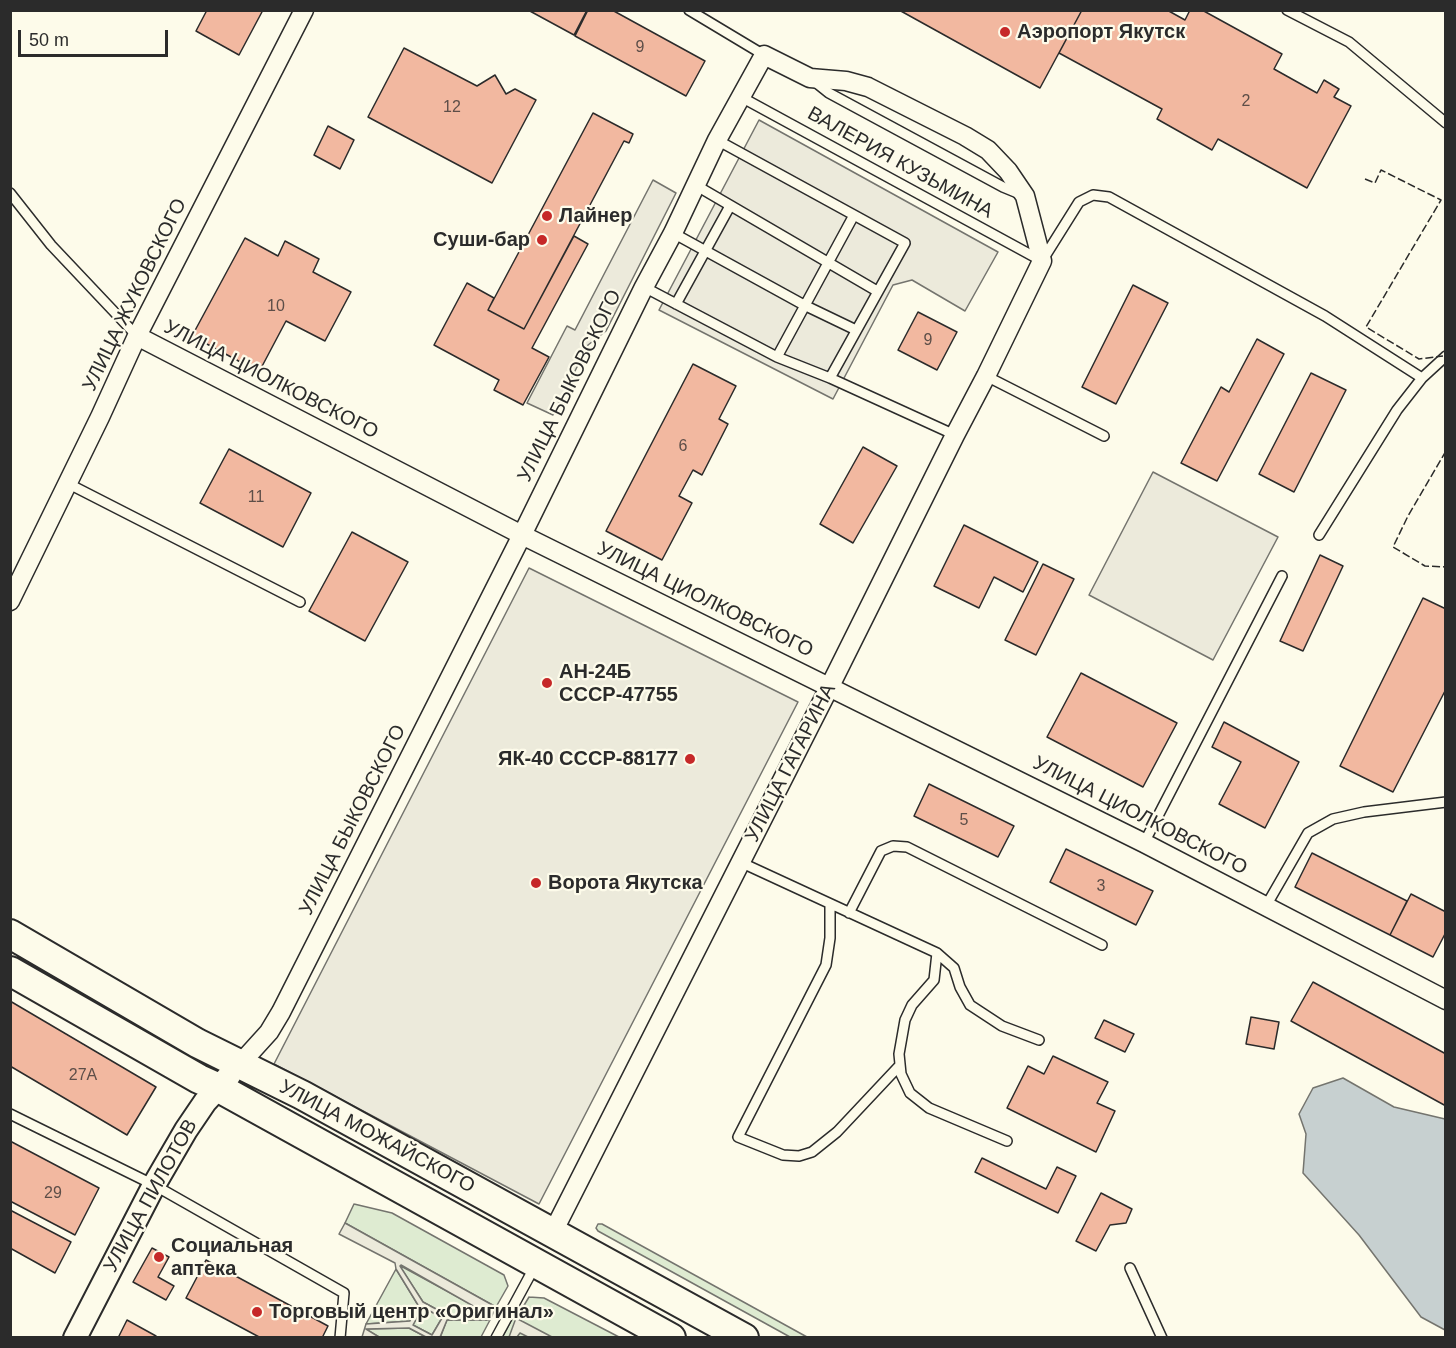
<!DOCTYPE html>
<meta charset="utf-8">
<style>
body{margin:0}
#map{position:relative;width:1456px;height:1348px;overflow:hidden;background:#fdfbea;font-family:Helvetica,sans-serif}
canvas{display:block}
.frame{position:absolute;inset:0;border:12px solid #2b2b2b;pointer-events:none}
.scale{position:absolute;left:18px;top:30px;width:150px;height:27px;box-sizing:border-box;border:3px solid #2b2b2b;border-top:0;padding-left:8px;font-size:18px;line-height:21px;white-space:nowrap;color:#2b2b2b;-webkit-text-stroke:4px #fdfbea;paint-order:stroke}
</style>
<div id="map">
<canvas width="1456" height="1348"></canvas>
<div class="frame"></div>
<div class="scale">50 m</div>
</div>
<script>
const ctx = document.querySelector('canvas').getContext('2d');
ctx.lineJoin = 'round';
function fill(path, color) { ctx.fillStyle = color; ctx.fill(path, 'evenodd'); }
const poly = rows => new Path2D(rows.map(r => 'M' + r).join(''));
function trace(path, color, width, dash) { ctx.strokeStyle = color; ctx.lineWidth = width; ctx.lineCap = dash ? 'butt' : 'round'; ctx.setLineDash(dash || []); ctx.stroke(path); }
function label(font, color, halo, rows, align = 'center') {
  ctx.font = font + ' Helvetica,sans-serif'; ctx.lineWidth = 4.5; ctx.setLineDash([]); ctx.textBaseline = 'middle'; ctx.strokeStyle = halo; ctx.fillStyle = color; for (const [text, x, y, turn = 0] of rows) {
    ctx.save(); ctx.translate(x, y); ctx.rotate((+turn || 0) * Math.PI / 180); ctx.textAlign = isNaN(turn) ? turn : align; if (halo) ctx.strokeText(text, 0, 0); ctx.fillText(text, 0, 0); ctx.restore();
  }
}
const green = poly([
 [354,1204,392,1213,504,1275,508,1286,496,1307,345,1223,354,1204],
 [598,1224,602,1224,807,1337,790,1337,598,1231,596,1228,598,1224],
 [399,1265,491,1315,447,1315,423,1302,399,1265],
 [396,1269,418,1305,410,1321,366,1324,396,1269],
 [529,1297,544,1298,619,1337,502,1338,514,1315,517,1317,529,1297],
 [423,1306,442,1318,432,1335,413,1325,423,1306],
 [447,1320,490,1320,481,1337,440,1338,447,1320],
 [409,1328,426,1337,379,1337,365,1329,409,1328]
]);
const parking = poly([
 [759,120,998,252,965,311,912,280,893,285,833,399,659,310,759,120],
 [653,180,676,193,606,331,588,345,553,415,527,403,567,326,575,330,653,180],
 [1153,472,1278,537,1213,660,1089,595,1153,472],
 [529,568,798,702,539,1204,274,1064,529,568],
 [345,1223,496,1307,490,1320,447,1320,440,1337,426,1337,409,1328,366,1329,379,1337,362,1337,366,1324,410,1321,418,1305,396,1269,395,1263,339,1234,345,1223],
 [400,1266,401,1265,489,1315,447,1315,423,1302,400,1266],
 [423,1307,442,1318,432,1335,413,1325,423,1307],
 [516,1318,552,1337,528,1337,520,1333,517,1337,509,1337,516,1318]
]);
const water = poly([
 [1343,1078,1394,1107,1445,1119,1445,1330,1421,1317,1359,1235,1303,1173,1306,1134,1299,1114,1313,1088,1343,1078]
]);
const building = poly([
 [207,10,263,10,239,55,196,31,207,10],
 [528,10,587,10,574,35,528,10],
 [588,10,612,10,705,61,686,96,575,36,588,10],
 [899,10,1082,10,1040,88,899,10],
 [1082,10,1167,10,1185,20,1190,10,1202,10,1282,54,1274,69,1317,93,1324,80,1339,89,1334,97,1351,106,1307,188,1218,139,1212,150,1157,119,1162,109,1059,53,1082,10],
 [404,48,477,86,495,75,506,94,515,89,536,100,492,183,368,117,404,48],
 [593,113,633,134,629,143,624,141,524,329,488,310,593,113],
 [328,126,354,140,340,169,314,155,328,126],
 [574,236,588,244,532,348,549,357,523,405,494,390,499,380,434,345,467,283,494,298,488,310,524,329,574,236],
 [245,238,278,256,285,241,319,259,313,272,351,292,325,341,286,321,259,372,192,336,245,238],
 [1133,285,1168,303,1116,404,1082,387,1133,285],
 [918,312,957,332,937,370,898,350,918,312],
 [1257,339,1284,354,1217,481,1181,463,1221,387,1229,392,1257,339],
 [693,364,736,386,719,419,728,424,702,475,693,470,679,496,692,503,662,560,606,531,693,364],
 [1311,373,1346,390,1294,492,1259,474,1311,373],
 [863,447,897,466,853,543,820,524,863,447],
 [229,449,311,493,283,547,200,503,229,449],
 [964,525,1038,562,1023,592,994,577,979,608,934,586,964,525],
 [352,532,408,562,365,641,309,611,352,532],
 [1320,555,1343,566,1303,651,1280,641,1320,555],
 [1043,564,1074,579,1036,655,1005,640,1043,564],
 [1423,598,1446,609,1446,689,1393,792,1340,766,1423,598],
 [1081,673,1177,723,1143,787,1047,737,1081,673],
 [1224,722,1299,762,1265,828,1219,804,1241,762,1212,747,1224,722],
 [929,784,1014,826,998,857,914,816,929,784],
 [1066,849,1153,891,1136,925,1050,882,1066,849],
 [1312,853,1407,901,1390,935,1295,887,1312,853],
 [1411,894,1446,912,1446,932,1433,957,1390,935,1411,894],
 [1313,982,1446,1054,1446,1106,1291,1021,1313,982],
 [10,1001,156,1087,127,1135,10,1066,10,1001],
 [1251,1017,1279,1022,1274,1049,1246,1044,1251,1017],
 [1104,1020,1134,1034,1125,1052,1095,1038,1104,1020],
 [1053,1056,1108,1082,1097,1103,1115,1111,1096,1152,1007,1108,1028,1066,1044,1074,1053,1056],
 [10,1141,99,1188,75,1235,10,1201,10,1141],
 [982,1158,1046,1189,1057,1167,1076,1176,1058,1213,975,1172,982,1158],
 [1101,1193,1132,1209,1126,1223,1110,1225,1096,1251,1076,1241,1101,1193],
 [10,1210,71,1242,55,1273,10,1248,10,1210],
 [152,1248,169,1257,158,1277,174,1286,166,1300,133,1282,152,1248],
 [206,1260,328,1326,322,1338,261,1338,186,1298,206,1260],
 [127,1320,156,1336,155,1338,118,1338,127,1320]
]);
const service = poly([
 [689,10,764,55],
 [1287,10,1349,42,1446,123],
 [814,81,829,93,1003,187,1020,194],
 [741,97,1042,261,1079,202,1093,195,1109,197,1325,316,1422,378],
 [717,140,905,243,830,378],
 [697,186,877,291],
 [10,193,51,245,137,336],
 [673,233,804,305,856,330],
 [644,287,777,357,830,378,955,435],
 [676,304,730,206],
 [777,357,854,215],
 [986,376,1104,436],
 [67,483,300,602],
 [1319,535,1397,410,1422,378,1446,356],
 [1144,843,1282,576],
 [740,862,937,953,954,968,960,987,970,1005,1002,1026,1039,1040],
 [830,904,830,938,826,965,738,1137,783,1155,799,1156,812,1152,837,1132,900,1065],
 [1266,906,1308,833,1333,819,1364,812,1446,802],
 [849,913,881,851,893,846,907,847,1102,945],
 [937,953,934,980,912,1005,905,1020,899,1054,901,1074,910,1093,929,1108,1007,1141],
 [10,1114,154,1185,344,1293,340,1338],
 [1130,1268,1162,1338],
 [496,1338,535,1266]
]);
const minor = poly([
 [137,336,522,535,1144,843,1446,1000],
 [10,601,100,417,137,336,304,10],
 [240,1064,269,1032,281,1012,522,535,644,287,673,233,717,140,764,55,810,78,846,81,868,87,965,136,988,150,1008,171,1025,196,1042,261,986,376,955,435,830,686,553,1232]
]);
const tertiary = poly([
 [75,1338,154,1185,186,1130,205,1102,229,1076]
]);
const primary = poly([
 [10,934,197,1043,302,1095,744,1338],
 [10,971,199,1079,219,1088,671,1338]
]);
const fence = poly([
 [1365,179,1375,183,1381,170,1441,200,1366,327,1419,359,1443,356],
 [1446,451,1408,516,1393,547,1425,566,1446,567]
]);
const markers = [
 [1005,32,6,"#c62828"],
 [547,216,6,"#c62828"],
 [542,240,6,"#c62828"],
 [547,683,6,"#c62828"],
 [690,759,6,"#c62828"],
 [536,883,6,"#c62828"],
 [159,1257,6,"#c62828"],
 [257,1312,6,"#c62828"]
];
const numberNames = [
 ["9",640,48],
 ["2",1246,102],
 ["12",452,108],
 ["10",276,307],
 ["9",928,341],
 ["6",683,447],
 ["11",256,498],
 ["5",964,821],
 ["3",1101,887],
 ["27А",83,1076],
 ["29",53,1194]
];
const poiNames = [
 ["Аэропорт Якутск",1017,32],
 ["Лайнер",559,216],
 ["Суши-бар",530,240,"right"],
 ["АН-24Б",559,672],
 ["СССР-47755",559,695],
 ["ЯК-40 СССР-88177",678,759,"right"],
 ["Ворота Якутска",548,883],
 ["Социальная",171,1246],
 ["аптека",171,1269],
 ["Торговый центр «Оригинал»",269,1312]
];
const streetNames = [
 ["ВАЛЕРИЯ КУЗЬМИНА",900,163,29],
 ["УЛИЦА ЖУКОВСКОГО",135,295,-64],
 ["УЛИЦА ЦИОЛКОВСКОГО",271,380,27],
 ["УЛИЦА БЫКОВСКОГО",570,386,-64],
 ["УЛИЦА ЦИОЛКОВСКОГО",705,600,26],
 ["УЛИЦА ГАГАРИНА",791,763,-63],
 ["УЛИЦА ЦИОЛКОВСКОГО",1140,816,27],
 ["УЛИЦА БЫКОВСКОГО",353,820,-63],
 ["УЛИЦА МОЖАЙСКОГО",377,1137,28],
 ["УЛИЦА ПИЛОТОВ",151,1196,-61]
];
fill(green, '#deebd1');
trace(green, '#74746e', 1.5);
fill(parking, '#eceadb');
trace(parking, '#74746e', 1.5);
fill(water, '#c7d0d0');
trace(water, '#74746e', 1.5);
fill(building, '#f2b8a0');
trace(building, '#2b2b2b', 1.5);
trace(service, '#2b2b2b', 12);
trace(minor, '#2b2b2b', 21);
trace(tertiary, '#2b2b2b', 26);
trace(primary, '#2b2b2b', 32);
trace(service, '#fdfbea', 9);
trace(minor, '#fdfbea', 18);
trace(tertiary, '#fdfbea', 22);
trace(primary, '#fdfbea', 28);
trace(fence, '#2b2b2b', 1.5, [8, 3]);
for (const [x, y, r, color] of markers) { const dot = new Path2D(); dot.arc(x, y, r, 0, 2 * Math.PI); ctx.fillStyle = color; ctx.fill(dot); trace(dot, '#fdfbea', 2); }
label('16px', '#5d4e48', null, numberNames);
label('bold 20px', '#2b2b2b', '#fdfbea', poiNames, 'left');
label('20px', '#2b2b2b', '#fdfbea', streetNames);
</script>
